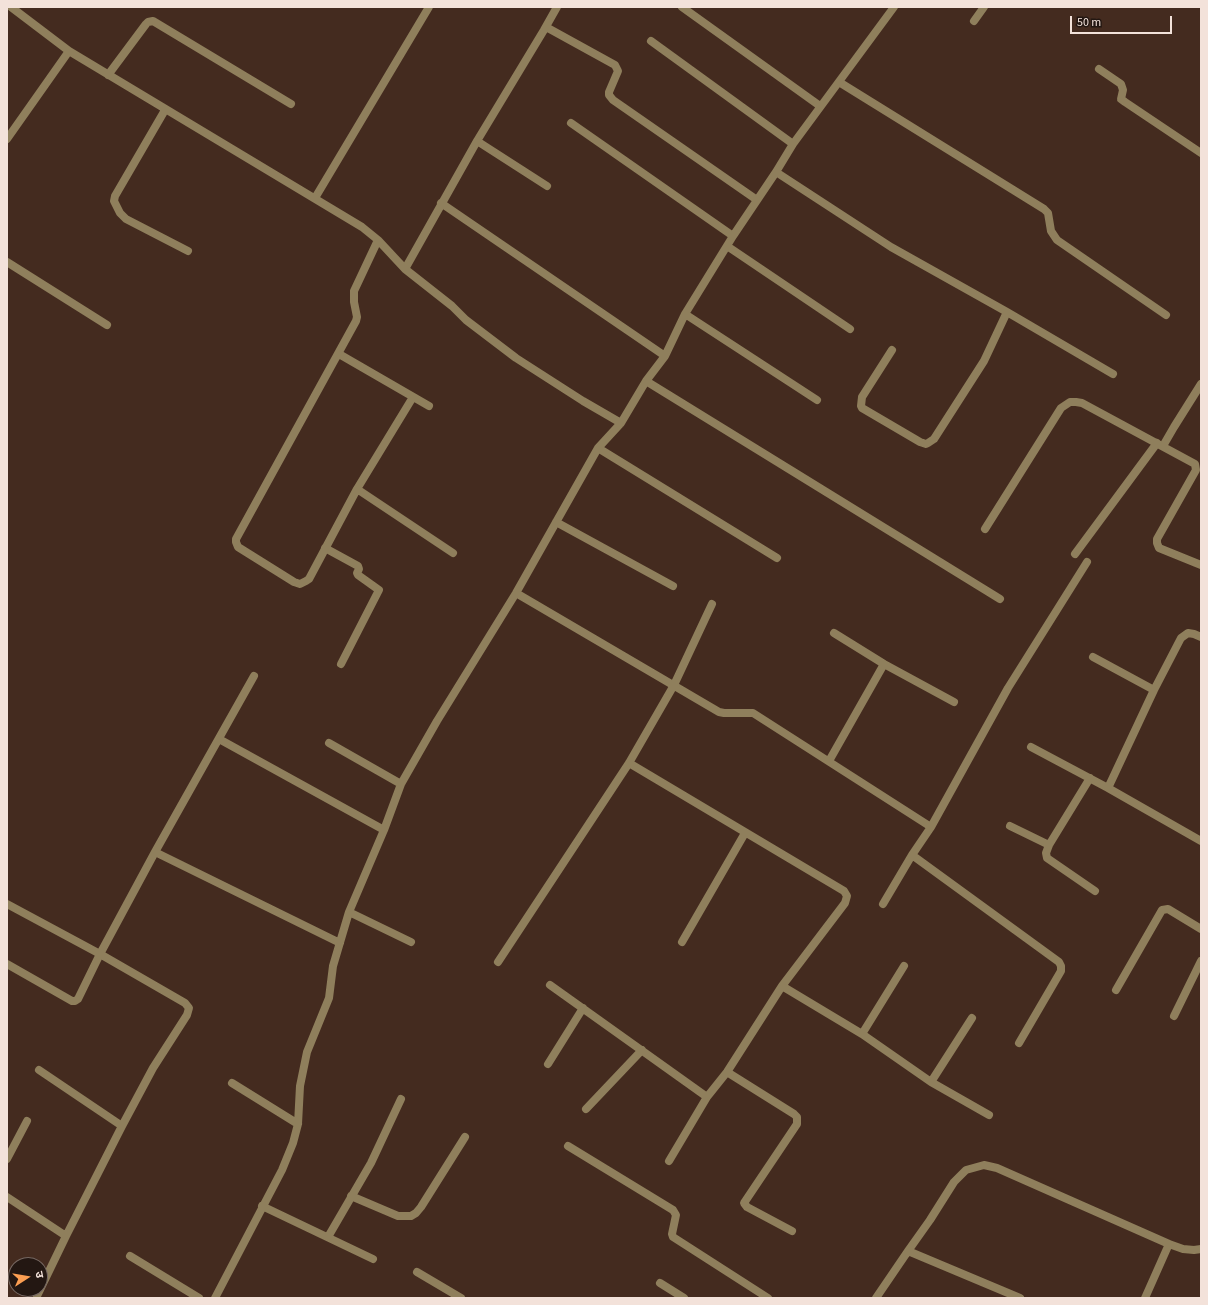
<!DOCTYPE html>
<meta charset="utf-8">
<style>
body{margin:0}
#map{position:relative;width:1208px;height:1305px;overflow:hidden;background:#442b1f;font-family:"Source Sans 3","Noto Sans Devanagari",sans-serif}
canvas{display:block}
.frame{position:absolute;inset:0;border:8px solid #f3e2da;pointer-events:none}
.north{position:absolute;left:8px;top:1257px;width:40px;height:40px;box-sizing:border-box;background:#231712;border:1px solid #766862;border-radius:50%;rotate:78deg;font-size:11px;font-weight:700;line-height:16px;text-align:center;color:#f3e2da}
.north::after{content:'';display:block;margin:auto;width:14px;height:18px;background:#fb9e52;clip-path:polygon(50% 0,100% 100%,50% 72%,0 100%)}
.scale{position:absolute;left:1070px;top:16px;width:102px;height:18px;box-sizing:border-box;border:2px solid #f3e2da;border-top:0;padding-left:5px;font-size:12px;line-height:14px;white-space:nowrap;color:#f3e2da;-webkit-text-stroke:3px #231712;paint-order:stroke}
</style>
<div id="map">
<canvas width="1208" height="1305"></canvas>
<div class="frame"></div>
<div class="north">उ</div>
<div class="scale">50 m</div>
</div>
<script>
const ctx = document.querySelector('canvas').getContext('2d');
ctx.lineJoin = 'round';
const poly = rows => new Path2D(rows.map(r => 'M' + r).join(''));
function trace(path, color, width, dash) { ctx.strokeStyle = color; ctx.lineWidth = width; ctx.lineCap = dash ? 'butt' : 'round'; ctx.setLineDash(dash || []); ctx.stroke(path); }
const street = poly([
 [11,7,69,51,362,227,378,240,405,269,452,306,466,320,516,358,583,401,621,423],
 [682,7,820,106],
 [974,21,984,7],
 [546,27,615,65,618,71,609,92,609,95,613,100,757,200],
 [651,41,793,144],
 [1099,69,1121,84,1123,90,1121,99,1125,102,1201,153],
 [108,75,146,24,148,22,153,21,291,104],
 [839,82,1044,209,1048,213,1051,231,1057,240,1166,315],
 [165,110,115,196,114,201,120,213,126,219,188,251],
 [571,123,733,236],
 [7,139,69,51],
 [477,141,547,186],
 [776,172,891,247,1007,312,1113,374],
 [315,198,429,7],
 [441,203,665,356],
 [378,240,354,291,354,302,357,317,356,321,236,539,236,542,238,547,294,582,300,584,306,581,309,579,357,489,413,397],
 [727,246,850,329],
 [7,262,107,325],
 [405,269,477,141,544,30,557,7],
 [685,314,817,400],
 [892,350,862,397,861,406,862,408,920,442,926,444,928,443,934,439,984,361,1007,312],
 [339,354,429,406],
 [646,381,1000,599],
 [1163,446,1174,427,1201,384],
 [598,448,777,558],
 [357,489,453,553],
 [556,522,673,586],
 [985,529,1061,408,1070,402,1076,402,1082,403,1195,464,1196,470,1157,539,1157,543,1159,548,1201,565],
 [325,548,358,566,359,569,357,573,358,575,379,590,341,664],
 [1075,554,1157,443],
 [516,593,719,712,724,713,753,713,931,827],
 [834,633,884,664,954,702],
 [1093,657,1154,690],
 [219,739,384,830],
 [329,743,401,784],
 [1031,747,1108,788,1201,841],
 [829,761,884,664],
 [629,763,844,891,847,896,845,903,782,986,727,1072,707,1097,669,1161],
 [1108,788,1154,690,1181,638,1188,633,1194,634,1201,637],
 [1010,826,1049,845,1090,778],
 [1049,845,1046,853,1047,858,1095,891],
 [155,852,340,943],
 [912,855,1059,962,1061,966,1061,971,1019,1043],
 [7,904,100,954,185,1003,189,1008,187,1015,153,1068,122,1126,66,1236,7,1197],
 [883,904,912,855,931,827,1008,688,1087,562],
 [349,912,411,942],
 [682,942,745,833],
 [498,962,629,763,674,685,712,604],
 [7,964,72,1001,75,1001,78,999,100,954,155,852,254,676],
 [550,985,707,1097],
 [782,986,862,1034,931,1082,989,1115],
 [1116,990,1162,910,1168,909,1201,929],
 [1174,1016,1201,961],
 [862,1034,904,966],
 [548,1064,583,1008],
 [39,1070,122,1126],
 [727,1072,794,1114,797,1117,797,1124,744,1203,747,1207,792,1231],
 [931,1082,972,1018],
 [232,1083,298,1124],
 [586,1109,642,1050],
 [568,1146,673,1210,676,1215,672,1234,673,1237,768,1298],
 [7,1159,27,1121],
 [351,1196,398,1216,411,1216,416,1213,421,1207,465,1137],
 [262,1206,373,1259],
 [328,1237,371,1163,401,1099],
 [908,1251,1020,1298],
 [130,1256,199,1298],
 [417,1272,461,1298],
 [660,1283,684,1298],
 [37,1296,66,1236],
 [215,1298,282,1170,293,1143,298,1124,300,1086,307,1052,329,998,333,966,349,912,384,830,401,784,437,721,516,593,598,448,621,423,646,381,665,356,685,314,733,236,776,172,793,144,894,7],
 [876,1298,908,1251,930,1220,954,1182,966,1170,984,1165,997,1168,1169,1244,1183,1249,1194,1250,1201,1249],
 [1145,1298,1169,1244]
]);
trace(street, '#8f7f5c', 8);
</script>
